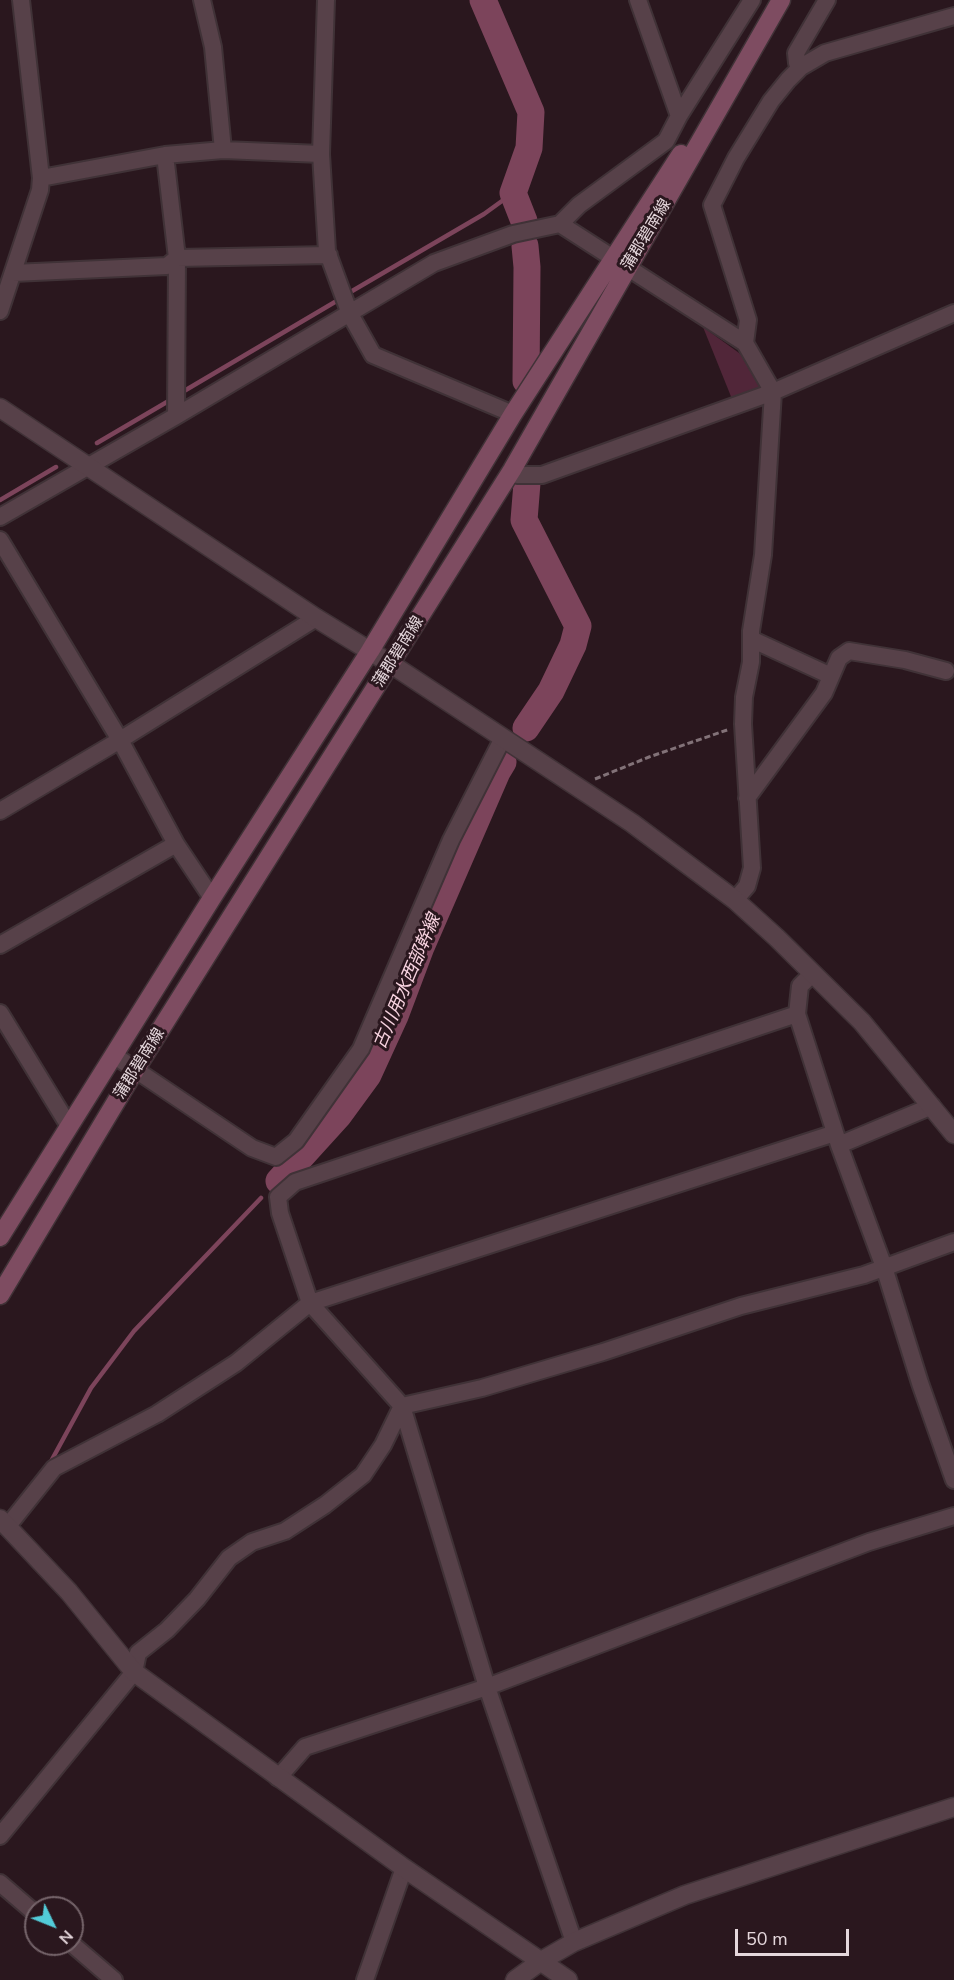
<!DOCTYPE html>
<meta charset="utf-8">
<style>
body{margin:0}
#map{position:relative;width:954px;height:1980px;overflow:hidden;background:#2a171e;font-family:"Nunito Sans",sans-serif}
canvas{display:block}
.north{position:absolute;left:24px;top:1896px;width:60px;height:60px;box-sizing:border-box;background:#2a171e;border:2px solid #75646a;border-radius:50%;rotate:133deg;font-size:16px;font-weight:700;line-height:24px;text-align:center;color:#e5d7dc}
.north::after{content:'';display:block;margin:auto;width:21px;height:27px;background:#52cbd8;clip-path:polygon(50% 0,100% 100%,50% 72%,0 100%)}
.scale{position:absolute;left:735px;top:1929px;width:114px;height:27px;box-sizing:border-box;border:3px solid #e5d7dc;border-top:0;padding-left:8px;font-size:18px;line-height:21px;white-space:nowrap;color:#e5d7dc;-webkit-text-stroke:4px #2a171e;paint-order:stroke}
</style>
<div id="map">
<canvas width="954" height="1980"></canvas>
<div class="north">N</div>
<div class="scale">50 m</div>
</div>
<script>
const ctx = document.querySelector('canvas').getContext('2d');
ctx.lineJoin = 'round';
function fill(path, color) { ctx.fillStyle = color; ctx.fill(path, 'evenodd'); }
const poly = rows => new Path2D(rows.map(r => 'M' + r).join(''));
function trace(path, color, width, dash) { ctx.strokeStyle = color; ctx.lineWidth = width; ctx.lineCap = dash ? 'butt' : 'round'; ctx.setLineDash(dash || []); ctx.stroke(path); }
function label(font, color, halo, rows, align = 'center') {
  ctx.font = font + ' "Nunito Sans","Noto Sans JP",sans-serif'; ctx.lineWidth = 6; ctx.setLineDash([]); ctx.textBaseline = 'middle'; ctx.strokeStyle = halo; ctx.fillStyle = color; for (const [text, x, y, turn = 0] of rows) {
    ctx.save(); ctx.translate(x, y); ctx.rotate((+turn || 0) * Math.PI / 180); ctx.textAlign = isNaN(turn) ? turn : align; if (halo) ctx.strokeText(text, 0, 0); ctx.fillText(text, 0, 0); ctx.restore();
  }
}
const green = poly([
 [703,327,753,363,765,389,732,399]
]);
const stream = poly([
 [347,294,484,214,513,193],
 [179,394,340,299],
 [97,443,172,399],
 [0,500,56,467],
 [49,1465,91,1388,134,1331,261,1198]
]);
const river = poly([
 [483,0,531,112,529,148,513,193,524,221],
 [525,246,527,267,526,381],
 [526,728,551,691,573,645,578,626,524,520,527,483],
 [279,1181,338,1116,368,1075,395,1016,421,947,497,772,503,762]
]);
const path = poly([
 [595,779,649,757,730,729]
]);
const minor = poly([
 [202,0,213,47,223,150],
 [326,0,321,154,327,251,350,314,373,355,513,414],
 [638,0,679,116],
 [801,67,797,63,796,53,827,0],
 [165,155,177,258,176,416],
 [41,178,165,155,223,150,321,154],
 [560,224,745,343],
 [13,273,167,266,177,258,329,255],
 [0,311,40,190,41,178,21,0],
 [512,470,517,475,542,475,773,392,954,313],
 [0,517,176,416,434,263,513,234,560,224,579,205,666,141,679,116,752,0],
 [0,540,120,740,176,844,212,898],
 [751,639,831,676],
 [747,798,824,693,839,658,849,651,905,660,946,671],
 [0,811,120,740,316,618],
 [735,900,747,886,752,868,743,724,744,697,751,662,751,631,763,555,773,392,745,343,748,320,712,205,736,158,771,101,788,80,801,67,825,53,954,16],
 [0,945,176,844],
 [812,974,800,986,797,1014,839,1145,884,1267,920,1383,954,1480],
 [0,1013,69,1126],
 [115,1056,252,1148,276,1157,296,1141,361,1049,451,840,503,738],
 [839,1145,932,1106],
 [402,1406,482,1388,603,1352,741,1306,864,1275,954,1242],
 [7,1527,54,1468,157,1414,236,1363,310,1303,835,1133],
 [278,1778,305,1747,487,1687,869,1542,954,1516],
 [0,1836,134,1672,138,1653,167,1630,197,1599,229,1558,252,1542,285,1531,325,1505,363,1475,383,1445,402,1406],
 [0,1883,36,1914],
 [574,1942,487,1687,402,1406,310,1303,280,1213,278,1197,295,1182,797,1014],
 [72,1944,114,1980],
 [365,1980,404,1868]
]);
const tertiary = poly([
 [0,408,316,618,391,664,632,823,735,900,777,938,862,1022,954,1134],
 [0,1519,69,1592,134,1672,404,1868,568,1980],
 [515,1980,541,1961,574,1942,685,1895,954,1807]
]);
const secondary = poly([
 [0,1237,212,898,370,651,513,414,681,154],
 [0,1295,135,1070,512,470,781,0]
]);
const streetNames = [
 ["蒲郡碧南線",647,235,-59],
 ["蒲郡碧南線",399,652,-58],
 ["蒲郡碧南線",140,1064,-58]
];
const waterNames = [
 ["古川用水西部幹線",408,982,-67]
];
fill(green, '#512639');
trace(stream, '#7c445b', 4.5);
trace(river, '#7c445b', 27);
trace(minor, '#403237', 20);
trace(tertiary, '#403237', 21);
trace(secondary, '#403237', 21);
trace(path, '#827278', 3, [6, 3]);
trace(minor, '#574149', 16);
trace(tertiary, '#574149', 18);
trace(secondary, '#7e4c61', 18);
label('16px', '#e5d7dc', '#2a171e', streetNames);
label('italic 18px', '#f8d3e0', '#2a171e', waterNames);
</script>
